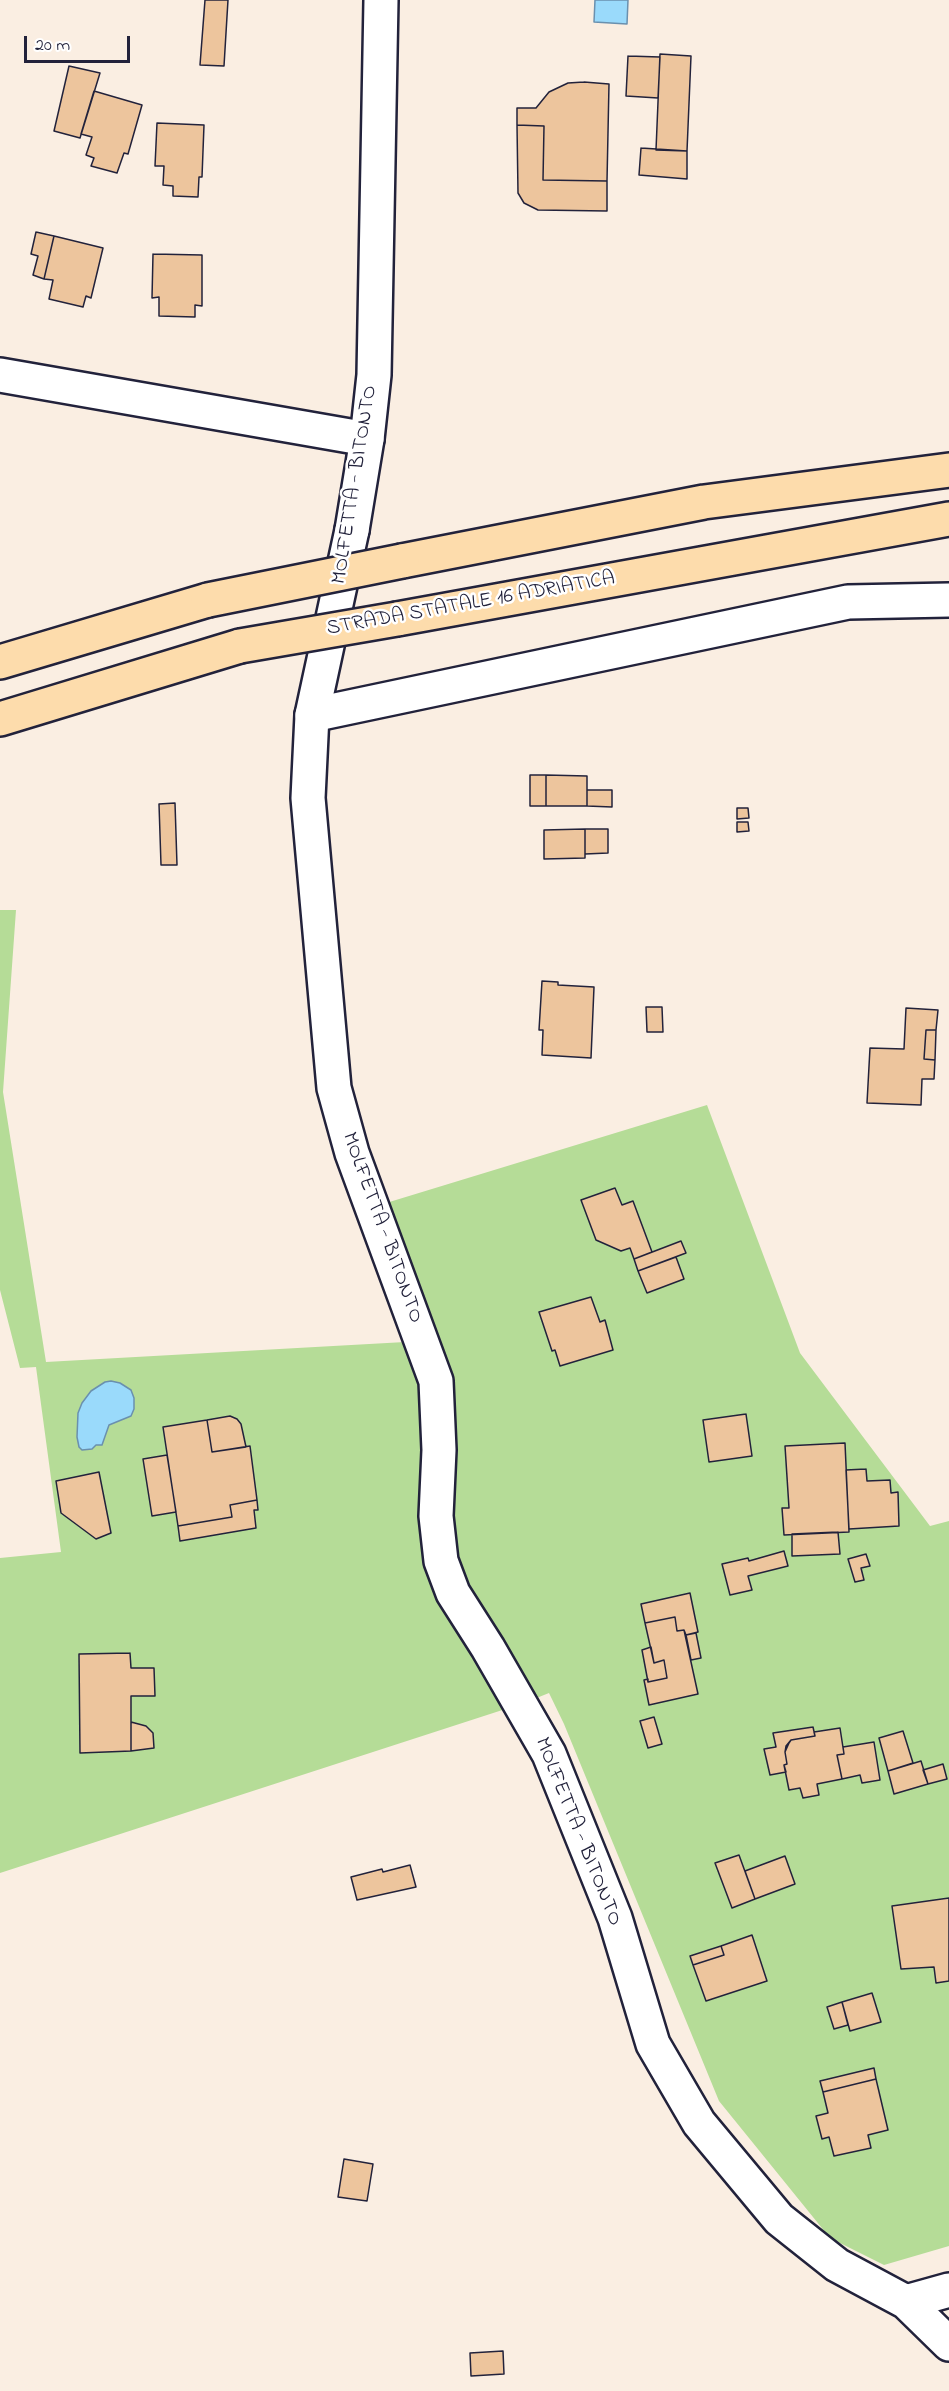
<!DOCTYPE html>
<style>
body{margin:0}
#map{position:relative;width:949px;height:2391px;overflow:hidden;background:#faeee2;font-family:"Indie Flower",sans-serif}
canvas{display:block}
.scale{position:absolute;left:24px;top:36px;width:106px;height:27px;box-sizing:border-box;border:3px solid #22223b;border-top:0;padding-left:8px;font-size:18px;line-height:21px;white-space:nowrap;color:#22223b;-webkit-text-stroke:4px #fff;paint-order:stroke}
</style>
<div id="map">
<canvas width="949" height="2391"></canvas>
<div class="scale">20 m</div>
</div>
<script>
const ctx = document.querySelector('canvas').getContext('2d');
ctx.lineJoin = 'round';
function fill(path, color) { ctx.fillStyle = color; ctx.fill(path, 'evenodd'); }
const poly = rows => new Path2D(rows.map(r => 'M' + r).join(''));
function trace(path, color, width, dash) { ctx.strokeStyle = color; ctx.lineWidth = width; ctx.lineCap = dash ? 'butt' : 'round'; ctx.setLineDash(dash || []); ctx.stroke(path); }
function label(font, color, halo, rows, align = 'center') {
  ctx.font = font + ' "Indie Flower",sans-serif'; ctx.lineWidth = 5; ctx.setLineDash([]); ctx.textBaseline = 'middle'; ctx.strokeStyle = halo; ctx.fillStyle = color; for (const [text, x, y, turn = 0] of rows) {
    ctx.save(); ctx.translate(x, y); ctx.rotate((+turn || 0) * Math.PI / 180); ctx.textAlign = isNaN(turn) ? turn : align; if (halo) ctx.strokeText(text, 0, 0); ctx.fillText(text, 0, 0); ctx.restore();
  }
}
const green = poly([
 [0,910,16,910,3,1092,46,1362,423,1341,373,1207,707,1105,800,1353,930,1526,949,1521,949,2246,884,2265,830,2238,719,2101,564,1724,549,1693,524,1703,0,1873,0,1558,61,1552,36,1367,20,1368,0,1290]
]);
const water = poly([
 [595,0,628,0,627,24,594,22,595,0],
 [111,1381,120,1383,131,1390,134,1398,134,1409,131,1416,109,1425,102,1445,96,1445,92,1449,82,1450,79,1447,77,1437,78,1413,82,1403,91,1391,105,1382,111,1381]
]);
const building = poly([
 [205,0,228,0,224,66,200,65,205,0],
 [660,54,691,56,687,151,656,150,660,54],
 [628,56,660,57,658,98,626,96,628,56],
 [69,66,100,73,80,138,54,131,69,66],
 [584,82,609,84,607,181,543,180,544,126,517,125,517,108,536,108,549,92,568,83,584,82],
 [94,91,142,105,128,154,124,153,117,173,91,166,94,158,86,155,92,137,81,134,94,91],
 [157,123,204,125,202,177,199,177,198,197,173,196,173,186,163,185,164,166,155,166,157,123],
 [517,125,544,126,543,180,607,181,607,211,538,210,524,203,518,193,517,125],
 [641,148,687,151,687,179,639,175,641,148],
 [36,232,54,236,44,279,33,275,38,256,31,254,36,232],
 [54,236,103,248,91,298,86,296,83,307,49,299,53,280,44,279,54,236],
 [153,254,202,255,202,306,195,305,195,317,159,316,159,297,152,298,153,254],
 [530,775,546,775,546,806,530,806,530,775],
 [546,775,587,776,587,806,546,806,546,775],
 [587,790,612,790,612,807,587,806,587,790],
 [175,803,177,865,161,865,159,804,175,803],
 [737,808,748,808,749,818,737,819,737,808],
 [737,822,748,822,749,831,737,832,737,822],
 [585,829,608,829,608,853,585,854,585,829],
 [585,829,585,858,544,859,544,830,585,829],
 [542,981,558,982,558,985,594,987,591,1058,542,1055,543,1030,539,1030,542,981],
 [646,1007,662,1007,663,1032,647,1032,646,1007],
 [906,1008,938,1010,936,1030,926,1030,924,1059,935,1060,934,1079,922,1079,921,1105,867,1103,870,1048,904,1049,906,1008],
 [926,1030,936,1030,935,1060,924,1059,926,1030],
 [615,1188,622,1205,633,1201,652,1252,634,1259,630,1248,621,1251,596,1240,581,1200,615,1188],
 [681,1241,686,1253,638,1271,634,1259,681,1241],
 [676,1257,684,1279,647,1293,638,1271,676,1257],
 [591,1297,600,1322,605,1320,613,1350,560,1366,555,1350,552,1351,539,1312,591,1297],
 [746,1414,752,1456,709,1462,703,1420,746,1414],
 [230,1416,237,1419,241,1424,246,1447,212,1452,207,1420,230,1416],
 [207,1420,212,1452,250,1446,257,1500,230,1505,232,1517,178,1526,163,1427,207,1420],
 [845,1443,849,1532,784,1535,782,1508,789,1508,785,1446,845,1443],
 [167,1455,176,1512,152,1516,143,1459,167,1455],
 [866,1469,867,1481,890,1480,891,1493,898,1492,899,1526,849,1529,846,1470,866,1469],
 [99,1472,111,1533,96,1539,61,1513,56,1481,99,1472],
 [257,1500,258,1510,254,1510,256,1528,180,1541,178,1526,232,1517,230,1505,257,1500],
 [838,1532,840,1554,792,1556,792,1534,838,1532],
 [784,1551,788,1566,748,1576,752,1590,730,1595,722,1564,748,1558,749,1561,784,1551],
 [866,1554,870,1566,861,1568,864,1580,855,1582,848,1559,866,1554],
 [690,1593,698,1632,686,1635,684,1630,677,1631,675,1617,645,1623,641,1604,690,1593],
 [675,1617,677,1631,684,1630,698,1694,649,1705,644,1680,648,1679,648,1682,667,1678,664,1660,654,1663,645,1623,675,1617],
 [696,1633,701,1658,691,1660,686,1635,696,1633],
 [651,1647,654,1663,664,1660,667,1678,648,1682,642,1650,651,1647],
 [130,1653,131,1668,154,1668,155,1696,131,1696,131,1751,80,1753,79,1654,130,1653],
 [654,1717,662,1744,648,1748,640,1721,654,1717],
 [131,1722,146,1726,153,1733,154,1748,131,1751,131,1722],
 [813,1727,815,1736,791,1740,786,1746,785,1752,787,1764,784,1765,786,1772,770,1775,764,1749,776,1747,773,1733,813,1727],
 [840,1728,844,1754,837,1755,842,1779,817,1784,819,1795,803,1798,800,1788,789,1790,784,1765,787,1764,785,1752,789,1743,791,1740,815,1736,814,1732,840,1728],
 [903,1731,913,1763,888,1771,879,1738,903,1731],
 [874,1742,880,1780,862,1783,860,1775,842,1779,837,1755,844,1754,843,1747,874,1742],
 [921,1761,928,1784,894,1794,888,1771,921,1761],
 [943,1764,947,1779,928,1784,923,1770,943,1764],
 [739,1855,755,1899,732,1908,715,1863,739,1855],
 [785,1856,795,1884,755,1899,745,1871,785,1856],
 [410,1865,416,1887,357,1900,351,1877,382,1869,383,1872,410,1865],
 [949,1898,949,1981,936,1983,934,1967,901,1969,892,1906,949,1898],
 [752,1935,767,1981,706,2001,693,1965,724,1955,721,1946,752,1935],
 [721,1946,724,1955,693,1965,690,1956,721,1946],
 [872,1993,881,2022,850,2031,842,2002,872,1993],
 [842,2002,848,2025,834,2029,827,2007,842,2002],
 [874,2068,876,2079,823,2092,820,2081,874,2068],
 [876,2079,888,2130,868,2135,871,2148,834,2156,829,2137,822,2139,816,2116,828,2113,823,2092,876,2079],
 [344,2159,373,2164,367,2201,338,2197,344,2159],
 [503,2351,504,2374,471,2376,470,2353,503,2351]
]);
const minor = poly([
 [0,375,367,439],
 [312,715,848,602,949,600]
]);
const tertiary = poly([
 [352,530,312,715,308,798,334,1088,352,1153,436,1381,439,1450,436,1516,441,1561,453,1593,488,1648,549,1754,615,1918,653,2044,699,2123,779,2219,837,2265,906,2302,949,2344],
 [906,2302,949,2290]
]);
const secondary = poly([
 [352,530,367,439,374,375,381,0]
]);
const trunk = poly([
 [402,561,704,502,949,470],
 [397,619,949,519],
 [0,662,208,600],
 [0,719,240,646]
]);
const trunkBridge = poly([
 [208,600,402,561],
 [240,646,397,619]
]);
const streetNames = [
 ["MOLFETTA - BITONTO",356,485,-81],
 ["STRADA STATALE 16 ADRIATICA",471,605,-10],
 ["MOLFETTA - BITONTO",381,1228,70],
 ["MOLFETTA - BITONTO",577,1832,68]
];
fill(green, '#b5dc97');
fill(water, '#9adafb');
trace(water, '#6a90ae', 1.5);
fill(building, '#edc59d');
trace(building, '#22223b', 1.5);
trace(minor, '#22223b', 38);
trace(tertiary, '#22223b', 38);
trace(secondary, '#22223b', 38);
trace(trunk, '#22223b', 38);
trace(minor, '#fff', 33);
trace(tertiary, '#fff', 33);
trace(secondary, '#fff', 33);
trace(trunk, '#fddcac', 33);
trace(trunkBridge, '#22223b', 38, []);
trace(trunkBridge, '#fddcac', 33);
label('21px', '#22223b', '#fff', streetNames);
</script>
